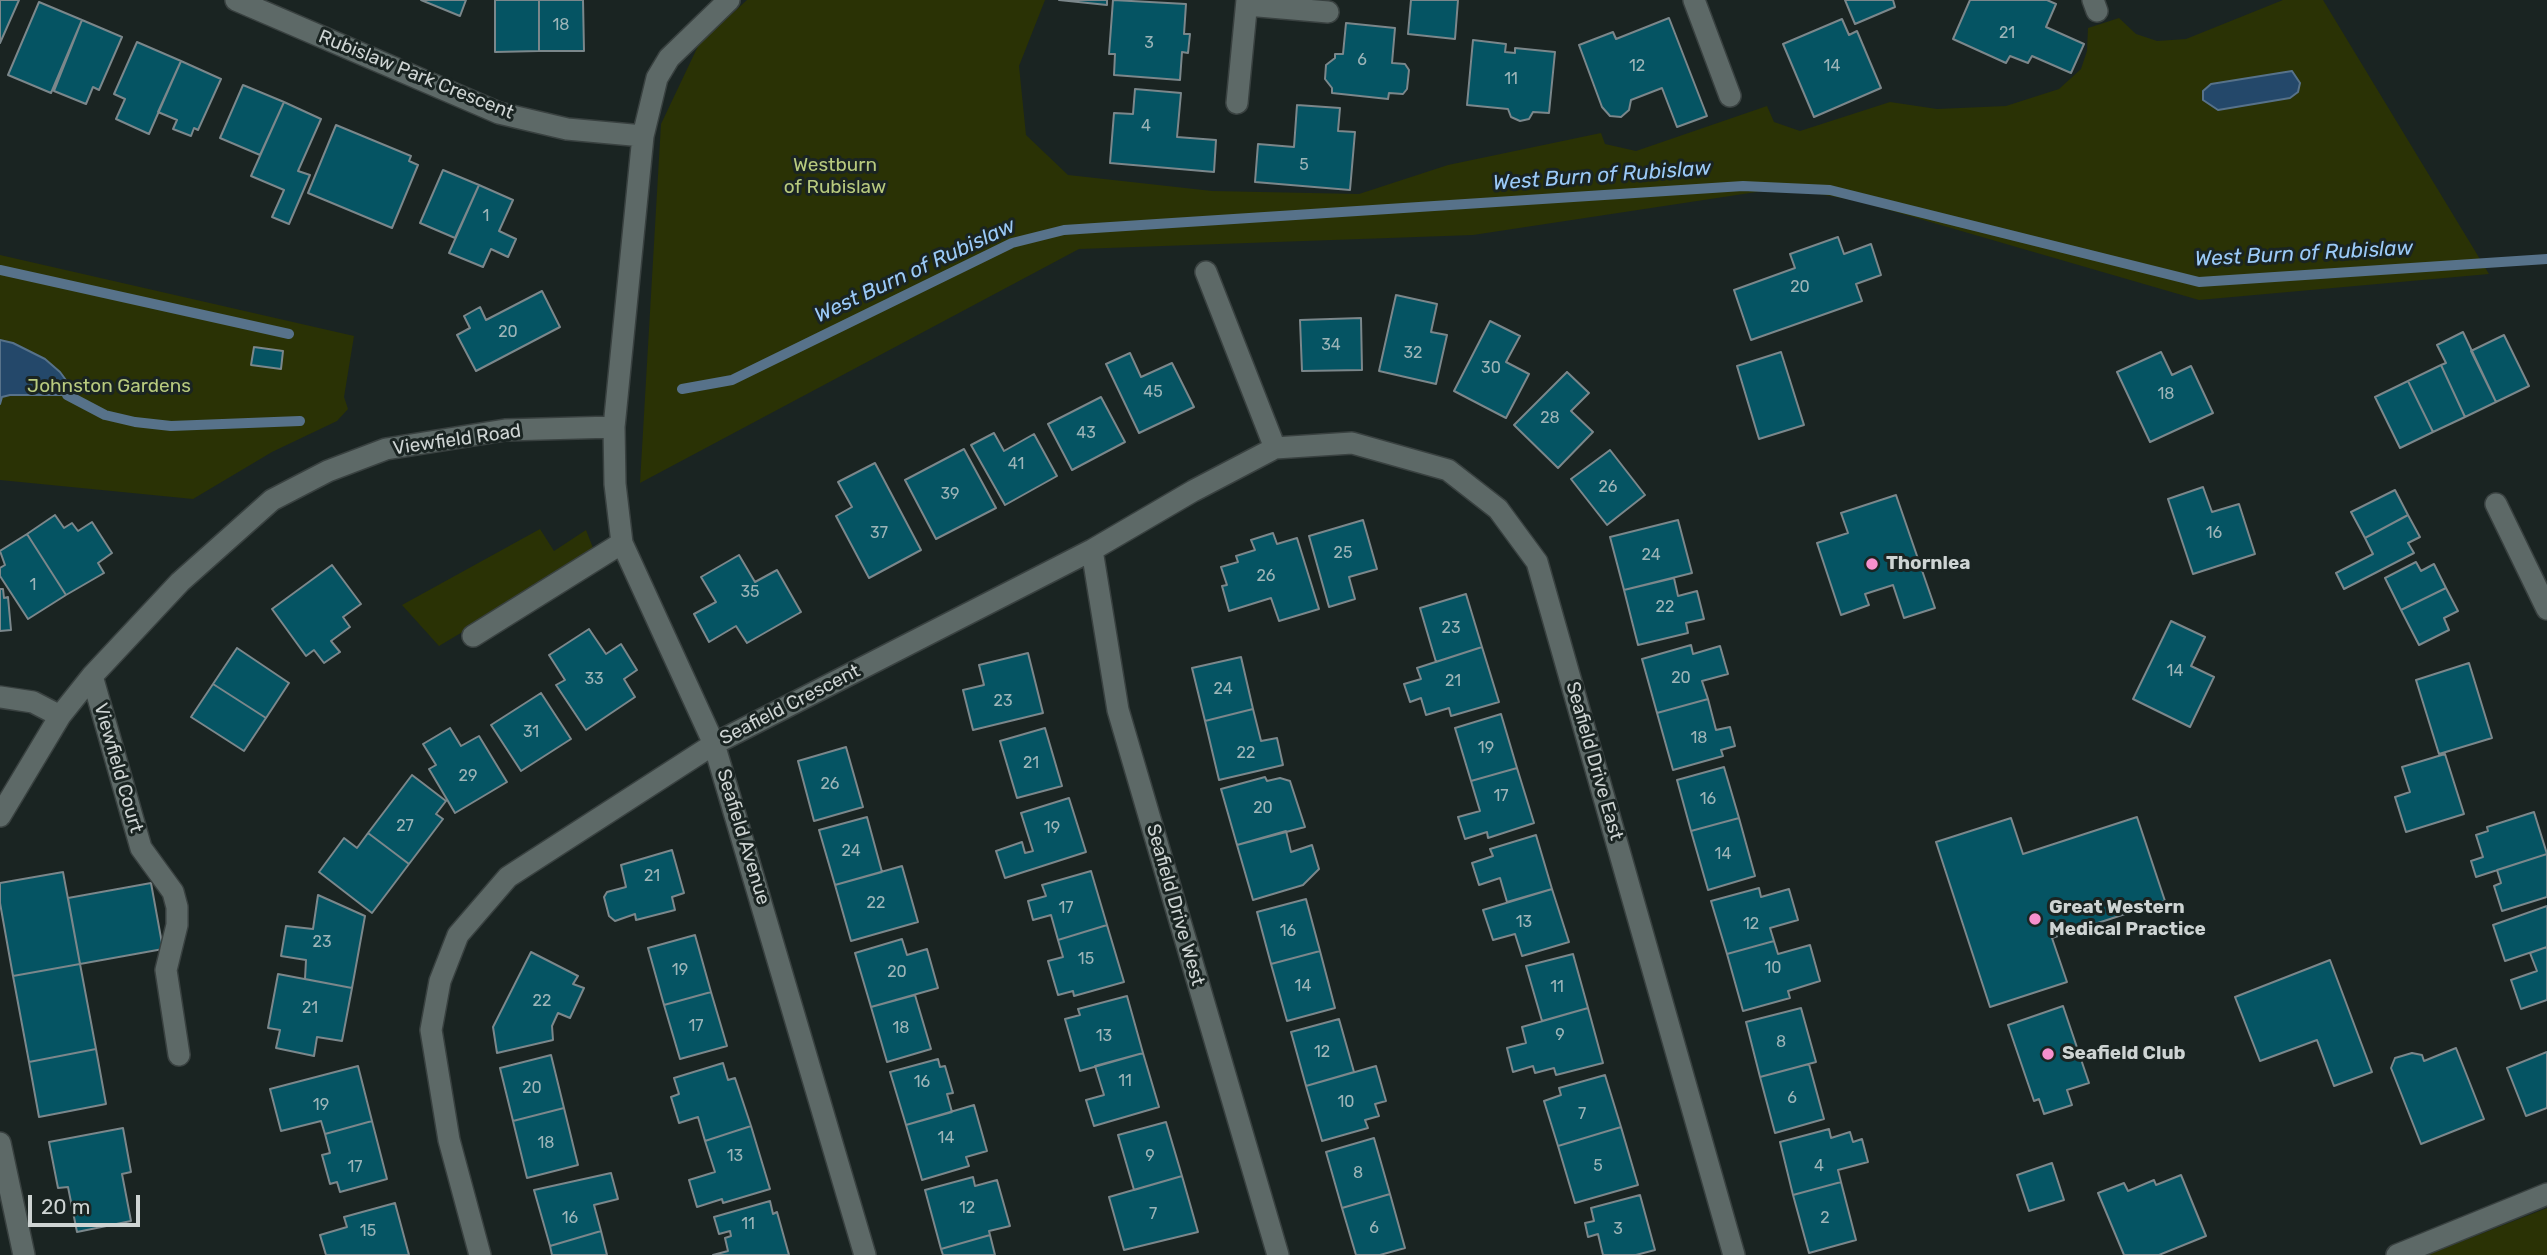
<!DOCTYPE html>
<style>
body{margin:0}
#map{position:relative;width:2547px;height:1255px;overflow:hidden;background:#1a2422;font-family:Rubik,sans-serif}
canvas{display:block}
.scale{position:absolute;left:28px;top:1195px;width:112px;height:32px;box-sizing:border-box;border:4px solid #ced4d3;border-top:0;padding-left:9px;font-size:21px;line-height:24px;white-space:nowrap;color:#ced4d3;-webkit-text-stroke:5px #1a2422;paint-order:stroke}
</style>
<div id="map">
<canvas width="2547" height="1255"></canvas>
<div class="scale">20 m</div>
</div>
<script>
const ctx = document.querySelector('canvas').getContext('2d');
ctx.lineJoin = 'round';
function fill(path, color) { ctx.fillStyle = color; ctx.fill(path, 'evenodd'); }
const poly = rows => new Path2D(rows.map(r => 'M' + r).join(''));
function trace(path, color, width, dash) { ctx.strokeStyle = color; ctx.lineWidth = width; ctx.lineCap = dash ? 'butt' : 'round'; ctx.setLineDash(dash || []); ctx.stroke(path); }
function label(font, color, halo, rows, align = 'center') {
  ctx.font = font + ' Rubik,sans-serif'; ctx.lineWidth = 6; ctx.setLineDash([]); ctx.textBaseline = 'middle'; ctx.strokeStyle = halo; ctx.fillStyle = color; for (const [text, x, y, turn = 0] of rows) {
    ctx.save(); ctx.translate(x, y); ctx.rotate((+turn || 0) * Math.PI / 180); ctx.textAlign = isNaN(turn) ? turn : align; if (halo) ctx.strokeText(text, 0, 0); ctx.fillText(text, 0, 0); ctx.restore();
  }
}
const green = poly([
 [747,0,1045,0,1019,66,1026,135,1068,175,1212,191,1359,194,1448,165,1601,133,1605,144,1636,151,1767,106,1774,122,1800,131,1890,102,1937,109,2006,106,2059,89,2081,69,2087,51,2088,28,2119,18,2136,34,2157,41,2186,39,2283,0,2323,0,2489,274,2199,300,1858,201,1802,191,1763,191,1473,235,1079,249,640,483,661,124,699,44],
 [0,255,354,336,344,397,348,409,337,421,272,452,193,499,0,480],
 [540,529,554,551,586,530,595,553,439,646,402,605],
 [2547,1208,2547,1255,2427,1255]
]);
const water = poly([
 [2292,71,2300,83,2298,92,2290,98,2218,110,2203,100,2203,91,2211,84,2292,71],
 [0,340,13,343,45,359,60,372,74,391,67,395,10,395,2,397,0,404,0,340]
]);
const stream = poly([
 [0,270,289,334],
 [682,389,732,380,1012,243,1064,230,1743,186,1830,190,2199,282,2547,259],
 [67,395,105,415,135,422,171,426,300,421]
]);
const building = poly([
 [0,0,19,0,0,43,0,0],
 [421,0,466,0,460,16,421,0],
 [495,0,539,0,539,51,495,52,495,0],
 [539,0,583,0,584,51,539,51,539,0],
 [1059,0,1107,0,1107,5,1059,0],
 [1113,0,1186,4,1184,34,1190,34,1188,53,1182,52,1180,80,1114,75,1115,54,1109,54,1113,0],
 [1411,0,1458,0,1455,39,1408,34,1411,0],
 [1845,0,1893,0,1895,7,1855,24,1845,0],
 [1970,0,2047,0,2056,4,2046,27,2084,44,2071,73,2032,56,2028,63,2010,56,2006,63,1953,39,1970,0],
 [39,2,82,20,51,93,8,75,39,2],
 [1669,18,1707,116,1677,127,1662,88,1631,100,1629,110,1621,117,1610,116,1602,107,1579,45,1613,32,1616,39,1669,18],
 [1842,19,1849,35,1857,31,1881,88,1814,117,1783,44,1842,19],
 [82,20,122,37,99,90,93,87,86,104,54,91,82,20],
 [1346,23,1395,28,1392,63,1405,64,1409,70,1407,89,1403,94,1389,93,1388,99,1332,93,1332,88,1325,79,1326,65,1335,58,1335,54,1343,54,1346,23],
 [1473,40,1506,44,1505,52,1515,53,1515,48,1555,52,1549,113,1533,112,1529,119,1520,121,1511,117,1508,109,1467,105,1473,40],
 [137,42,181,61,149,134,116,119,125,99,114,94,137,42],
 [181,61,221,79,198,130,194,128,191,136,173,129,177,120,158,112,181,61],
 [243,85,284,102,260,155,220,138,243,85],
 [1135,89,1181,93,1177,137,1216,140,1214,172,1110,163,1114,113,1133,114,1135,89],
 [284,102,321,119,298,171,310,175,289,224,272,217,284,190,251,176,284,102],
 [1297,105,1340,108,1338,131,1355,132,1350,190,1255,182,1258,144,1294,147,1297,105],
 [336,125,411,156,409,161,418,165,392,228,308,193,336,125],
 [443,170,479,185,455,238,420,223,443,170],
 [479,185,513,200,499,231,516,239,508,257,491,249,483,267,449,253,479,185],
 [1838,237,1844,254,1871,244,1881,275,1856,284,1862,301,1751,340,1734,290,1795,268,1790,254,1838,237],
 [542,291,560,327,476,371,457,335,470,328,464,316,480,307,486,320,542,291],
 [1396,295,1437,304,1431,332,1447,335,1436,384,1379,371,1396,295],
 [1361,318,1362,370,1302,371,1300,320,1361,318],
 [1490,321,1520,336,1506,362,1529,374,1506,418,1454,391,1490,321],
 [2463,332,2496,402,2465,417,2441,365,2446,363,2437,345,2463,332],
 [2504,335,2529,386,2496,402,2471,351,2504,335],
 [254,347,283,351,281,369,251,365,254,347],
 [1781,352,1804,425,1759,439,1737,366,1781,352],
 [2161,352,2172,375,2191,366,2213,413,2150,442,2117,372,2161,352],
 [1130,353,1141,377,1172,363,1194,407,1139,433,1106,364,1130,353],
 [2441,365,2465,417,2433,432,2408,381,2441,365],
 [1567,372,1589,393,1571,411,1593,432,1558,468,1514,425,1567,372],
 [2408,381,2433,432,2400,448,2375,397,2408,381],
 [1101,397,1125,442,1072,470,1048,424,1101,397],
 [994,433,1004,451,1034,434,1057,476,1005,505,971,445,994,433],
 [964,449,996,508,936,539,905,480,964,449],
 [1610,450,1645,495,1607,525,1571,479,1610,450],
 [875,463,921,550,869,578,836,516,852,507,838,482,875,463],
 [2203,487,2212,512,2239,504,2255,554,2193,574,2168,499,2203,487],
 [2395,490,2408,515,2365,538,2351,512,2395,490],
 [1896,495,1935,608,1904,618,1893,585,1865,594,1869,605,1841,615,1817,543,1848,533,1841,513,1896,495],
 [55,515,64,528,72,523,78,531,92,522,112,553,98,563,104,573,66,595,27,534,55,515],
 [2408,515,2420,537,2408,543,2414,553,2344,589,2336,573,2373,554,2365,538,2408,515],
 [1363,520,1377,569,1349,577,1355,599,1329,607,1309,536,1363,520],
 [1678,520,1692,573,1624,590,1610,537,1678,520],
 [1273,533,1277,544,1297,538,1319,609,1279,621,1271,598,1229,611,1222,586,1227,585,1221,567,1238,562,1236,556,1255,550,1251,540,1273,533],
 [27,534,66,595,28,619,0,576,0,568,5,565,0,551,27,534],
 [739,555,755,582,777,570,801,612,747,643,736,626,709,642,694,614,716,602,701,577,739,555],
 [2416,562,2421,571,2434,564,2446,588,2401,610,2385,578,2416,562],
 [332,565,361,604,343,617,350,627,331,641,340,652,324,663,314,650,306,656,272,609,332,565],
 [1674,578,1678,596,1697,591,1704,619,1686,623,1688,633,1638,645,1624,590,1674,578],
 [2446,588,2458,611,2444,618,2449,630,2419,645,2401,610,2446,588],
 [0,589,3,589,4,598,8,597,11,630,0,631,0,589],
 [1466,594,1482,647,1436,662,1420,608,1466,594],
 [2171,621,2205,637,2191,666,2214,677,2190,727,2133,699,2171,621],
 [589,629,606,654,621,644,637,670,624,679,635,697,586,730,556,685,565,680,549,655,589,629],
 [1691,645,1693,654,1720,646,1728,674,1702,681,1708,699,1657,713,1642,659,1691,645],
 [1482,647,1499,702,1451,716,1449,708,1426,715,1421,698,1410,702,1404,684,1421,679,1417,668,1482,647],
 [237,648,289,683,266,718,213,684,237,648],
 [1028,653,1043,713,973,730,963,690,984,685,979,665,1028,653],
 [1241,657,1253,709,1205,721,1192,668,1241,657],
 [2469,663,2492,738,2439,754,2416,680,2469,663],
 [213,684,266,718,244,751,191,717,213,684],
 [541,693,571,739,521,771,491,725,541,693],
 [1708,699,1716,730,1730,727,1735,746,1721,750,1723,756,1673,770,1657,713,1708,699],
 [1253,709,1261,741,1277,738,1283,765,1219,780,1205,721,1253,709],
 [1501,714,1517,768,1471,781,1455,728,1501,714],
 [450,728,461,746,479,736,507,782,455,813,429,769,436,765,423,744,450,728],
 [1045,728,1062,786,1017,798,1000,741,1045,728],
 [846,747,863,807,814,821,798,761,846,747],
 [2445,754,2464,814,2406,832,2395,797,2410,792,2402,767,2445,754],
 [1724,767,1739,818,1691,831,1677,780,1724,767],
 [1517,768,1534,823,1488,838,1487,832,1465,839,1458,817,1480,811,1471,781,1517,768],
 [412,775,446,801,436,814,443,819,409,864,368,833,412,775],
 [1265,777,1267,781,1280,778,1290,781,1305,827,1237,845,1221,789,1265,777],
 [1069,798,1086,852,1005,878,996,851,1022,842,1025,853,1033,851,1021,813,1069,798],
 [2534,812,2547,854,2476,877,2471,861,2483,857,2476,835,2488,831,2487,827,2534,812],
 [867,817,882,872,835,885,819,830,867,817],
 [2137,817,2165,901,2052,938,2067,982,1990,1007,1936,842,2011,818,2023,854,2137,817],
 [1739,818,1755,876,1708,890,1691,831,1739,818],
 [1286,831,1291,852,1312,845,1319,869,1303,885,1253,900,1237,845,1286,831],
 [368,833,409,864,372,913,319,872,344,838,357,848,368,833],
 [1536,835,1552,889,1507,902,1500,878,1479,885,1472,863,1493,856,1490,849,1536,835],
 [672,850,684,893,672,897,675,910,636,920,635,914,615,921,609,916,604,897,607,892,626,887,621,865,672,850],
 [2547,854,2547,897,2502,911,2494,886,2501,883,2497,870,2547,854],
 [902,866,918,922,851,941,835,885,902,866],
 [1091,871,1107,925,1058,940,1051,915,1033,920,1028,901,1046,896,1042,885,1091,871],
 [63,872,80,964,13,976,0,903,0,883,63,872],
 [151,883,163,949,80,964,68,898,151,883],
 [1759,888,1761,897,1789,889,1798,920,1770,928,1774,941,1727,954,1711,901,1759,888],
 [1552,889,1569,942,1522,956,1515,934,1493,940,1483,910,1552,889],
 [318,895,365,916,352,988,305,979,306,960,281,956,286,926,313,929,318,895],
 [1306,899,1320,951,1271,964,1257,912,1306,899],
 [2547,906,2547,947,2505,961,2493,925,2547,906],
 [1107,925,1124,982,1074,996,1073,991,1058,995,1048,961,1063,957,1058,940,1107,925],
 [695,935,711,992,664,1005,648,948,695,935],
 [902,939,907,955,927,949,938,988,871,1007,855,953,902,939],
 [1774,941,1778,954,1810,945,1820,981,1788,991,1790,998,1743,1011,1727,954,1774,941],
 [2547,947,2547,1000,2521,1009,2511,980,2537,971,2530,953,2547,947],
 [1320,951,1335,1008,1287,1021,1271,964,1320,951],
 [531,952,578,976,573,984,584,988,570,1018,558,1013,552,1026,553,1040,497,1053,493,1027,531,952],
 [1573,954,1588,1008,1542,1021,1526,966,1573,954],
 [2330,960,2372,1072,2334,1086,2317,1040,2260,1061,2235,997,2330,960],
 [80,964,96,1049,29,1062,13,976,80,964],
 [278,974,352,988,342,1041,317,1037,314,1056,276,1048,280,1030,268,1028,278,974],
 [711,992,727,1046,680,1059,664,1005,711,992],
 [915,995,931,1049,887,1062,871,1007,915,995],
 [1127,996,1143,1053,1080,1071,1065,1019,1080,1015,1078,1009,1127,996],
 [2063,1006,2089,1083,2067,1090,2072,1105,2044,1114,2039,1099,2034,1101,2008,1025,2063,1006],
 [1588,1008,1603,1063,1556,1075,1554,1068,1535,1073,1533,1066,1513,1072,1507,1048,1526,1043,1522,1027,1588,1008],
 [1801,1008,1816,1062,1760,1077,1746,1022,1801,1008],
 [1339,1019,1354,1072,1306,1086,1291,1032,1339,1019],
 [2456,1048,2484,1119,2421,1144,2391,1068,2395,1058,2412,1053,2422,1055,2424,1061,2456,1048],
 [96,1049,106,1104,39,1117,29,1062,96,1049],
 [2547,1052,2547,1108,2526,1116,2507,1068,2547,1052],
 [1143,1053,1159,1107,1094,1126,1086,1100,1104,1095,1095,1066,1143,1053],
 [551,1055,564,1108,513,1121,500,1068,551,1055],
 [938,1059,940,1067,945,1066,953,1093,947,1094,952,1112,906,1125,890,1072,938,1059],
 [723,1063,728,1080,735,1078,751,1126,705,1141,698,1117,679,1123,671,1097,679,1094,674,1078,723,1063],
 [1809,1064,1824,1119,1775,1133,1760,1077,1809,1064],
 [358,1066,372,1121,325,1134,321,1121,281,1131,270,1089,358,1066],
 [1376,1066,1386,1101,1375,1104,1379,1116,1365,1120,1368,1128,1322,1141,1306,1086,1376,1066],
 [1605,1075,1621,1127,1558,1146,1544,1101,1561,1095,1559,1088,1605,1075],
 [974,1105,987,1151,966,1157,969,1166,922,1180,906,1125,974,1105],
 [564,1108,578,1165,527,1178,513,1121,564,1108],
 [372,1121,387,1179,340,1192,337,1182,330,1184,322,1155,330,1153,325,1134,372,1121],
 [1166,1122,1182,1176,1134,1190,1118,1135,1166,1122],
 [751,1126,770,1189,723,1203,722,1199,697,1207,689,1180,715,1172,705,1141,751,1126],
 [1621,1127,1638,1185,1575,1203,1558,1146,1621,1127],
 [123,1128,131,1172,122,1174,131,1221,77,1232,68,1187,58,1188,49,1142,123,1128],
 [1829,1129,1831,1138,1850,1132,1853,1142,1862,1139,1868,1162,1838,1170,1841,1182,1793,1195,1780,1142,1829,1129],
 [1374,1138,1390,1194,1342,1208,1326,1152,1374,1138],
 [2052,1163,2064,1200,2029,1211,2017,1175,2052,1163],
 [611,1173,618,1199,594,1205,601,1231,550,1246,534,1190,611,1173],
 [2181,1175,2206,1236,2159,1255,2124,1255,2098,1193,2124,1183,2128,1191,2154,1180,2156,1185,2181,1175],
 [1182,1176,1198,1232,1124,1250,1109,1197,1182,1176],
 [973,1177,975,1186,997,1180,1010,1226,989,1231,990,1235,941,1249,925,1190,973,1177],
 [1841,1182,1856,1240,1809,1253,1793,1195,1841,1182],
 [1390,1194,1405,1248,1380,1255,1356,1255,1342,1208,1390,1194],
 [1640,1195,1655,1250,1636,1255,1603,1255,1598,1234,1588,1237,1585,1223,1594,1221,1591,1208,1640,1195],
 [770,1201,773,1214,777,1212,789,1255,713,1255,728,1251,725,1238,731,1236,730,1231,719,1234,714,1217,770,1201],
 [395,1203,409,1255,326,1255,320,1235,347,1227,344,1217,395,1203],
 [601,1231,607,1255,552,1255,550,1246,601,1231],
 [990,1235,995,1255,943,1255,941,1249,990,1235]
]);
const minor = poly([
 [236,0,499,113,567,129,643,136],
 [1694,0,1730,96],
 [2093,0,2097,11],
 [1247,5,1328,12],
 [1237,103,1247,0],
 [614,427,615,484,622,543,714,744,865,1255],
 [1275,448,1352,443,1448,470,1498,509,1537,562,1734,1255],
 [2496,504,2547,609],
 [1092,550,1118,710,1278,1255],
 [473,636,622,543],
 [92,676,141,848,173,892,177,907,177,925,166,970,179,1055],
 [0,697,33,702,60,716],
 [0,816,60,716,92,676,180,582,272,500,328,471,386,449,505,430,614,427,643,136,657,78,669,58,729,0],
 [0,1143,24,1255],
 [480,1255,449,1140,431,1030,440,981,458,935,508,877,714,744,1092,550,1193,491,1275,448,1206,272],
 [2397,1255,2547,1194]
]);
const markers = [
 [1872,564,7,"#f790cd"],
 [2035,919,7,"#f790cd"],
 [2048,1054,7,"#f790cd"]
];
const numberNames = [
 ["18",561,25],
 ["21",2007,33],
 ["3",1149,43],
 ["6",1362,60],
 ["12",1637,66],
 ["14",1832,66],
 ["11",1511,79],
 ["4",1146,126],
 ["5",1304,165],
 ["1",486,216],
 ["20",1800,287],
 ["20",508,332],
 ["34",1331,345],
 ["32",1413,353],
 ["30",1491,368],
 ["45",1153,392],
 ["18",2166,394],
 ["28",1550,418],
 ["43",1086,433],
 ["41",1016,464],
 ["26",1608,487],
 ["39",950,494],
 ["37",879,533],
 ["16",2214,533],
 ["25",1343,553],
 ["24",1651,555],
 ["26",1266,576],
 ["1",33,585],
 ["35",750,592],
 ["22",1665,607],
 ["23",1451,628],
 ["14",2175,671],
 ["20",1681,678],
 ["33",594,679],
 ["21",1453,681],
 ["24",1223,689],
 ["23",1003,701],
 ["31",531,732],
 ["18",1699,738],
 ["19",1486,748],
 ["22",1246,753],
 ["21",1031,763],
 ["29",468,776],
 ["26",830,784],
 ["17",1501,796],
 ["16",1708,799],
 ["20",1263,808],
 ["27",405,826],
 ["19",1052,828],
 ["24",851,851],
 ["14",1723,854],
 ["21",652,876],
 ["22",876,903],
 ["17",1066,908],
 ["13",1524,922],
 ["12",1751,924],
 ["16",1288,931],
 ["23",322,942],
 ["15",1086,959],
 ["10",1773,968],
 ["19",680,970],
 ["20",897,972],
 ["14",1303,986],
 ["11",1557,987],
 ["22",542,1001],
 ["21",310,1008],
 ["17",696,1026],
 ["18",901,1028],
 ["9",1560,1035],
 ["13",1104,1036],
 ["8",1781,1042],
 ["12",1322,1052],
 ["11",1125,1081],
 ["16",922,1082],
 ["20",532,1088],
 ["6",1792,1098],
 ["10",1346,1102],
 ["19",321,1105],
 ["7",1582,1114],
 ["14",946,1138],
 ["18",546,1143],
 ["13",735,1156],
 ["9",1150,1156],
 ["5",1598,1166],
 ["4",1819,1166],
 ["17",355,1167],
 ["8",1358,1173],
 ["12",967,1208],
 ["7",1153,1214],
 ["16",570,1218],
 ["2",1825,1218],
 ["11",748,1224],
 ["6",1374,1228],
 ["3",1618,1229],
 ["15",368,1231]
];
const streetNames = [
 ["Rubislaw Park Crescent",416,75,22],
 ["Viewfield Road",457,440,-8],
 ["Seafield Crescent",790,705,-27],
 ["Seafield Drive East",1594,761,74],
 ["Viewfield Court",118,768,74],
 ["Seafield Avenue",743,837,73],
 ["Seafield Drive West",1175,905,74]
];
const parkNames = [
 ["Westburn",835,166],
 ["of Rubislaw",835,188],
 ["Johnston Gardens",109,387]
];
const poiNames = [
 ["Thornlea",1886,564],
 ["Great Western",2049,908],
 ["Medical Practice",2049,930],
 ["Seafield Club",2062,1054]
];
const waterNames = [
 ["West Burn of Rubislaw",1602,176,-4],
 ["West Burn of Rubislaw",2304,254,-3],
 ["West Burn of Rubislaw",915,271,-25]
];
fill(green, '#2a3205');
fill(water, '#24486a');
trace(water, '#57728a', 2);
trace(stream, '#57728a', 10);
fill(building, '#055463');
trace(building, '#7b878b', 2);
trace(minor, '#394140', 24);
trace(minor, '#5d6967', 21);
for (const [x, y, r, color] of markers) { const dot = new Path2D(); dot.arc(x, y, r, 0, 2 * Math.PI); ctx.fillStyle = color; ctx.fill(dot); trace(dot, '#1a2422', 2.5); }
label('16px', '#9cb4b7', null, numberNames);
label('19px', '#ced4d3', '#1a2422', streetNames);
label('19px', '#b8ca7e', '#1a2422', parkNames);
label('bold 19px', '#ced4d3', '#1a2422', poiNames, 'left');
label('italic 21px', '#9bcaf7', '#1a2422', waterNames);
</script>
